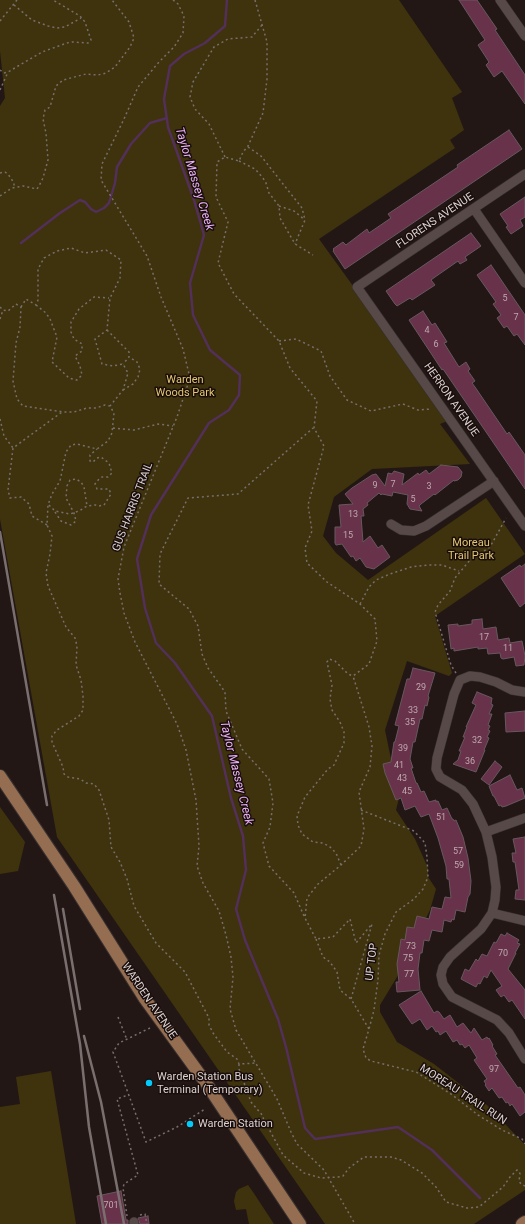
<!DOCTYPE html>
<style>
body{margin:0}
canvas{display:block;background:#231716}
</style>
<canvas width="525" height="1224"></canvas>
<script>
const ctx = document.querySelector('canvas').getContext('2d');
ctx.lineJoin = 'round';
function fill(path, color) { ctx.fillStyle = color; ctx.fill(path, 'evenodd'); }
const poly = rows => new Path2D(rows.map(r => 'M' + r).join(''));
function trace(path, color, width, dash) { ctx.strokeStyle = color; ctx.lineWidth = width; ctx.lineCap = dash ? 'butt' : 'round'; ctx.setLineDash(dash || []); ctx.stroke(path); }
function label(font, color, halo, rows, align = 'center') {
  ctx.font = font + ' Roboto,sans-serif'; ctx.lineWidth = 3; ctx.setLineDash([]); ctx.textBaseline = 'middle'; ctx.strokeStyle = halo; ctx.fillStyle = color; for (const [text, x, y, turn = 0] of rows) {
    ctx.save(); ctx.translate(x, y); ctx.rotate((+turn || 0) * Math.PI / 180); ctx.textAlign = isNaN(turn) ? turn : align; if (halo) ctx.strokeText(text, 0, 0); ctx.fillText(text, 0, 0); ctx.restore();
  }
}
const green = poly([
 [0,0,399,0,462,92,452,98,464,130,450,140,455,148,319,239,450,420,440,424,470,464,372,469,334,497,323,536,336,553,368,580,486,498,525,554,435,616,452,673,449,676,407,661,385,730,399,798,396,810,415,839,428,868,428,877,436,889,430,910,397,977,380,1005,380,1012,397,1042,434,1064,488,1106,525,1145,525,1190,474,1224,325,1224,57,837,0,519,0,106,5,98,0,51],
 [0,807,25,842,18,871,0,874],
 [51,1071,76,1224,0,1224,0,1107,20,1104,16,1077],
 [248,1185,253,1192,274,1224,249,1224,246,1209,236,1210,234,1201,236,1192,239,1189]
]);
const stream = poly([
 [227,0,225,26,205,43,184,54,170,66,164,99,168,127,194,200,204,235,190,283,193,315,210,350,240,375,239,395,229,410,209,423,151,515,137,559,145,608,156,643,175,663,212,716,231,798,243,836,246,870,236,909,245,940,278,1019,286,1047,305,1128,315,1139,398,1127,432,1150,480,1198],
 [21,243,60,213,80,200,85,202,91,209,96,212,104,208,109,203,115,183,117,167,131,144,150,123,167,118]
]);
const building = poly([
 [459,0,477,0,497,29,495,30,525,75,525,104,502,71,494,77,486,65,489,62,478,45,485,40,459,0],
 [509,130,522,149,345,269,333,251,334,250,333,249,343,242,346,245,367,229,369,233,391,218,388,214,458,167,457,165,509,130],
 [525,197,525,217,520,220,523,226,511,234,506,227,508,226,500,214,525,197],
 [471,233,481,246,465,257,467,260,460,264,458,261,435,277,431,280,435,285,412,300,410,298,397,306,395,304,386,291,471,233],
 [491,265,525,315,525,345,517,334,514,336,507,326,504,328,497,318,501,315,493,304,496,302,477,275,491,265],
 [423,311,432,325,435,323,447,342,444,343,459,367,466,362,470,369,468,371,475,381,472,383,475,387,507,434,509,432,525,455,525,489,443,369,442,370,409,320,423,311],
 [441,465,458,467,462,472,461,477,458,480,454,481,454,480,435,495,434,494,421,504,419,506,422,511,410,509,407,504,408,495,393,492,392,496,382,494,381,495,379,493,367,503,368,505,363,509,364,516,361,516,363,542,370,536,378,548,382,545,390,557,374,569,366,567,360,558,356,561,353,556,351,557,342,544,336,545,335,543,335,527,341,527,339,505,353,504,345,494,352,488,372,475,376,474,385,486,388,473,392,474,394,471,404,474,402,485,418,473,419,475,426,470,429,474,441,465],
 [525,564,525,603,520,607,501,578,520,565,521,567,525,564],
 [482,619,483,629,496,627,498,640,509,638,510,643,522,641,525,656,524,665,516,666,514,657,503,659,501,658,500,653,488,654,487,648,478,649,478,647,454,651,454,648,451,649,448,625,458,624,458,626,472,624,472,620,482,619],
 [413,668,435,673,428,696,429,697,427,706,425,705,422,719,420,719,415,742,413,742,410,759,413,768,411,768,416,783,417,783,421,792,424,791,429,802,436,800,436,802,438,801,442,810,447,808,452,819,453,819,454,821,456,820,463,837,468,858,471,881,470,894,468,897,465,912,456,910,454,920,452,919,451,922,444,920,442,932,432,930,429,941,424,940,422,953,420,953,418,969,420,990,397,992,396,982,399,982,397,964,399,952,401,939,405,940,407,927,414,928,417,916,429,919,432,907,442,909,445,897,451,898,449,879,447,879,446,866,438,838,429,814,421,817,415,806,405,810,401,798,396,800,385,773,383,764,391,762,394,742,395,742,399,726,395,725,407,679,410,679,413,668],
 [477,692,492,698,491,704,493,705,489,714,492,714,488,725,490,726,488,730,490,731,487,737,489,738,484,750,485,750,476,772,453,764,458,760,461,751,459,751,465,737,463,737,467,727,466,727,476,705,472,703,477,692],
 [525,711,525,731,506,732,505,713,525,711],
 [495,761,502,767,489,785,481,779,495,761],
 [510,775,517,790,522,788,525,798,506,806,502,807,501,805,499,806,494,796,493,796,489,786,510,775],
 [525,837,525,900,515,899,516,890,519,890,515,862,513,862,512,853,516,853,513,839,525,837],
 [507,933,519,940,517,943,520,944,515,953,516,953,508,969,525,990,525,1019,512,1000,509,1002,504,995,501,997,496,990,502,986,491,970,487,978,484,976,480,984,478,983,476,987,461,979,465,969,469,971,476,959,478,961,482,954,487,956,494,942,496,943,501,934,505,936,507,933],
 [421,991,434,1013,437,1011,439,1012,444,1019,450,1015,457,1027,463,1023,471,1033,474,1028,482,1040,487,1037,488,1039,489,1038,493,1045,492,1046,497,1054,495,1055,518,1088,520,1087,525,1095,525,1112,520,1116,512,1104,510,1106,508,1102,506,1103,502,1097,499,1098,492,1088,489,1091,485,1085,486,1084,484,1081,487,1079,474,1060,477,1058,469,1045,465,1048,462,1044,460,1045,457,1040,453,1042,446,1031,440,1035,438,1031,436,1032,432,1026,427,1030,420,1019,412,1024,399,1005,421,991],
 [121,1191,126,1220,128,1220,128,1224,102,1224,97,1196,121,1191],
 [148,1216,149,1224,140,1224,138,1218,148,1216]
]);
const path = poly([
 [173,0,178,4,184,16,183,33,174,47,159,62,138,87,124,119,102,164,101,180,147,256,161,297,183,349,190,378,177,417,124,547,118,579,120,593,124,613,135,642,177,724,186,750,196,800,199,846,197,866,203,883,219,911,226,935,231,957,233,977,230,1009,236,1030,277,1099,291,1132,297,1144,324,1170,355,1224],
 [255,0,267,42,267,79,263,113,248,146,243,152,239,161,225,157,217,162,216,197,228,222,218,263,234,294,279,341,290,368,317,401,314,428,324,446,308,505,312,531,305,548,307,563,327,582,360,604,375,619,377,641,369,664,353,676,369,727,372,746,370,767,359,792,364,829,361,846,341,865,318,884,307,898,305,918,316,939,333,937,350,919,356,943,372,924,351,999,369,1029,363,1049,366,1058,371,1061,416,1072,451,1094,478,1115,502,1130,522,1139,525,1144],
 [14,5,32,20,48,26,57,28,65,27,81,18],
 [0,21,17,0],
 [0,70,4,73,8,72,42,52,67,43,72,42,88,43,91,40,85,22,80,16,53,0],
 [0,90,8,72],
 [248,147,261,156,302,208,305,220,295,244],
 [225,157,209,124,195,109,190,97,193,82,214,47,228,39,252,37,262,25],
 [239,161,255,169,263,178,266,183,269,193,279,206,280,218,295,244,313,255],
 [0,173,5,172,8,174,14,183,14,187],
 [0,196,12,188,23,186,37,189,39,186,43,178,48,160,46,133,43,119,45,110,50,107,56,86,63,80,86,74,98,75,106,73,115,67,130,47,134,38,129,22,112,0],
 [279,206,294,211,305,220],
 [36,305,46,313,50,319,57,337,52,362,69,378,77,380,82,375,80,366,75,356,82,351,82,344,74,339,71,332,71,322,79,309,94,297,109,298],
 [0,307,3,310,8,311,16,304,21,307,20,327,16,343,13,381,17,399,23,406,64,412,74,412,87,408,96,408,105,405,110,406,114,413,112,433,108,441,97,449,77,444,71,445,66,452,60,481,52,494,48,505,47,525,52,536,50,554,46,573,48,586,66,627,75,638,77,646,76,665,81,680,83,696,83,710,79,716,57,730,52,736,52,742,63,767,64,774,68,777,80,779,86,783,94,784,99,790,109,820,111,847,120,862,127,879,134,906,156,943,185,972,209,1018,209,1025,213,1033,227,1052,237,1059,239,1064,256,1063],
 [21,307,26,299,36,305,38,300,38,269,44,258,57,251,71,248,85,253,106,250,121,260,120,278,110,298,107,330,95,339,102,364,113,366,123,364,128,373,123,390,110,406],
 [0,319,3,310],
 [107,330,129,352,129,357,123,364],
 [279,341,296,339,321,351,330,376,347,400,371,411,403,404,418,410,431,409],
 [123,390,133,384,138,377,140,369,137,362,129,357],
 [0,419,4,436,13,448],
 [113,428,134,430,158,424,173,426],
 [49,505,55,511,70,514,79,511,87,506,95,505,99,506,104,505,111,494,109,489,97,489,95,484,99,479,102,477,108,477,112,473,109,463,101,457,97,458,93,462,90,461,90,455,97,449],
 [55,512,61,521,71,525,76,521,74,513,66,498,67,486,70,480,76,479,81,482,84,487,87,506],
 [47,525,32,516,29,504,21,497,10,498,8,490,13,448,62,412],
 [360,604,369,587,376,580,390,574,411,567,428,565,442,565,459,571],
 [456,673,451,665,435,612,438,605,450,591,455,578,470,560,490,547,506,518],
 [361,810,414,831,425,843,427,857,428,877,423,889,414,899,396,912,385,934,379,955,378,980,374,1010,369,1029],
 [341,865,336,853,329,846,322,843,313,842,302,834,298,825,297,816,305,797,328,769,334,765,344,743,344,732,340,722,332,710,330,699,332,685,327,662,329,659,335,661,348,674,353,676],
 [304,916,294,893,269,866,263,843,270,827,273,803,269,779,242,749,226,711,225,692,208,668,202,654,198,626,189,609,159,584,160,554,188,498,238,494,313,428],
 [316,939,323,957,330,962,337,972,340,990,351,999],
 [118,1017,127,1040],
 [150,1028,119,1043,113,1052,146,1142,177,1127,205,1109],
 [239,1064,239,1069,251,1102,263,1116,264,1123,269,1129,283,1155,304,1173,321,1178,338,1177,343,1176,349,1168,364,1157,391,1157,401,1160,422,1173,436,1187,446,1202,467,1208,479,1207,503,1187,510,1177,517,1170,519,1171,520,1174,519,1181,521,1184,525,1186],
 [140,1215,145,1214,147,1224],
 [127,1216,123,1188,124,1184,138,1175,117,1099,128,1095]
]);
const minor = poly([
 [500,0,525,36],
 [525,174,357,287,525,526],
 [474,209,525,283],
 [391,524,401,530,414,531,426,526,494,481],
 [525,692,512,690,496,682,480,677,470,676,460,680,454,694,437,758,436,769,440,777,462,790,473,804,486,832,492,857,496,887,495,900,492,913,481,929,450,957,443,967,441,975,443,984,452,997,497,1020,509,1033,525,1059],
 [486,832,525,818],
 [492,913,525,921],
 [134,1222,134,1224]
]);
const major = poly([
 [0,776,74,886,145,999,206,1083,300,1224],
 [522,1224,525,1222]
]);
const rail = poly([
 [0,532,47,805],
 [54,895,80,1044,89,1127,106,1224],
 [63,909,80,1009],
 [84,1036,101,1102,124,1224]
]);
const markers = [
 [149,1083,4,"#00cbf9"],
 [190,1124,4,"#00cbf9"]
];
const numberNames = [
 ["5",505,299],
 ["7",516,318],
 ["4",427,331],
 ["6",436,345],
 ["7",393,485],
 ["9",375,486],
 ["3",429,487],
 ["5",413,500],
 ["13",353,515],
 ["15",348,536],
 ["17",484,638],
 ["11",508,649],
 ["29",421,688],
 ["33",413,711],
 ["35",410,723],
 ["32",477,741],
 ["39",403,749],
 ["36",470,762],
 ["41",399,766],
 ["43",402,779],
 ["45",407,792],
 ["51",441,818],
 ["57",458,852],
 ["59",459,866],
 ["73",411,947],
 ["70",503,954],
 ["75",408,959],
 ["77",409,975],
 ["97",494,1070],
 ["701",111,1206]
];
const streetNames = [
 ["FLORENS AVENUE",435,221,-34],
 ["HERRON AVENUE",451,400,55],
 ["GUS HARRIS TRAIL",133,507,-69],
 ["UP TOP",372,962,-83],
 ["WARDEN AVENUE",149,1001,56],
 ["MOREAU TRAIL RUN",463,1095,33]
];
const parkNames = [
 ["Warden",185,380],
 ["Woods Park",185,393],
 ["Moreau",471,543],
 ["Trail Park",471,556]
];
const poiNames = [
 ["Warden Station Bus",157,1077],
 ["Terminal (Temporary)",157,1090],
 ["Warden Station",198,1124]
];
const waterNames = [
 ["Taylor Massey Creek",194,179,73],
 ["Taylor Massey Creek",236,773,76]
];
fill(green, '#3e330c');
trace(stream, '#532f5a', 2.5);
fill(building, '#68324a');
trace(building, '#67585e', 1);
trace(minor, '#393130', 10);
trace(major, '#393130', 14);
trace(path, '#786e6d', 1.5, [2, 3]);
trace(minor, '#574947', 9);
trace(major, '#956e51', 12);
trace(rail, '#796f6e', 2.5);
for (const [x, y, r, color] of markers) { const dot = new Path2D(); dot.arc(x, y, r, 0, 2 * Math.PI); ctx.fillStyle = color; ctx.fill(dot); trace(dot, '#1a0e0d', 1.5); }
label('9px', '#beaaae', null, numberNames);
label('11px', '#dad2d0', '#1a0e0d', streetNames);
label('11px', '#e3c76f', '#1a0e0d', parkNames);
label('11px', '#dad2d0', '#1a0e0d', poiNames, 'left');
label('italic 12px', '#ecb3f8', '#1a0e0d', waterNames);
</script>
